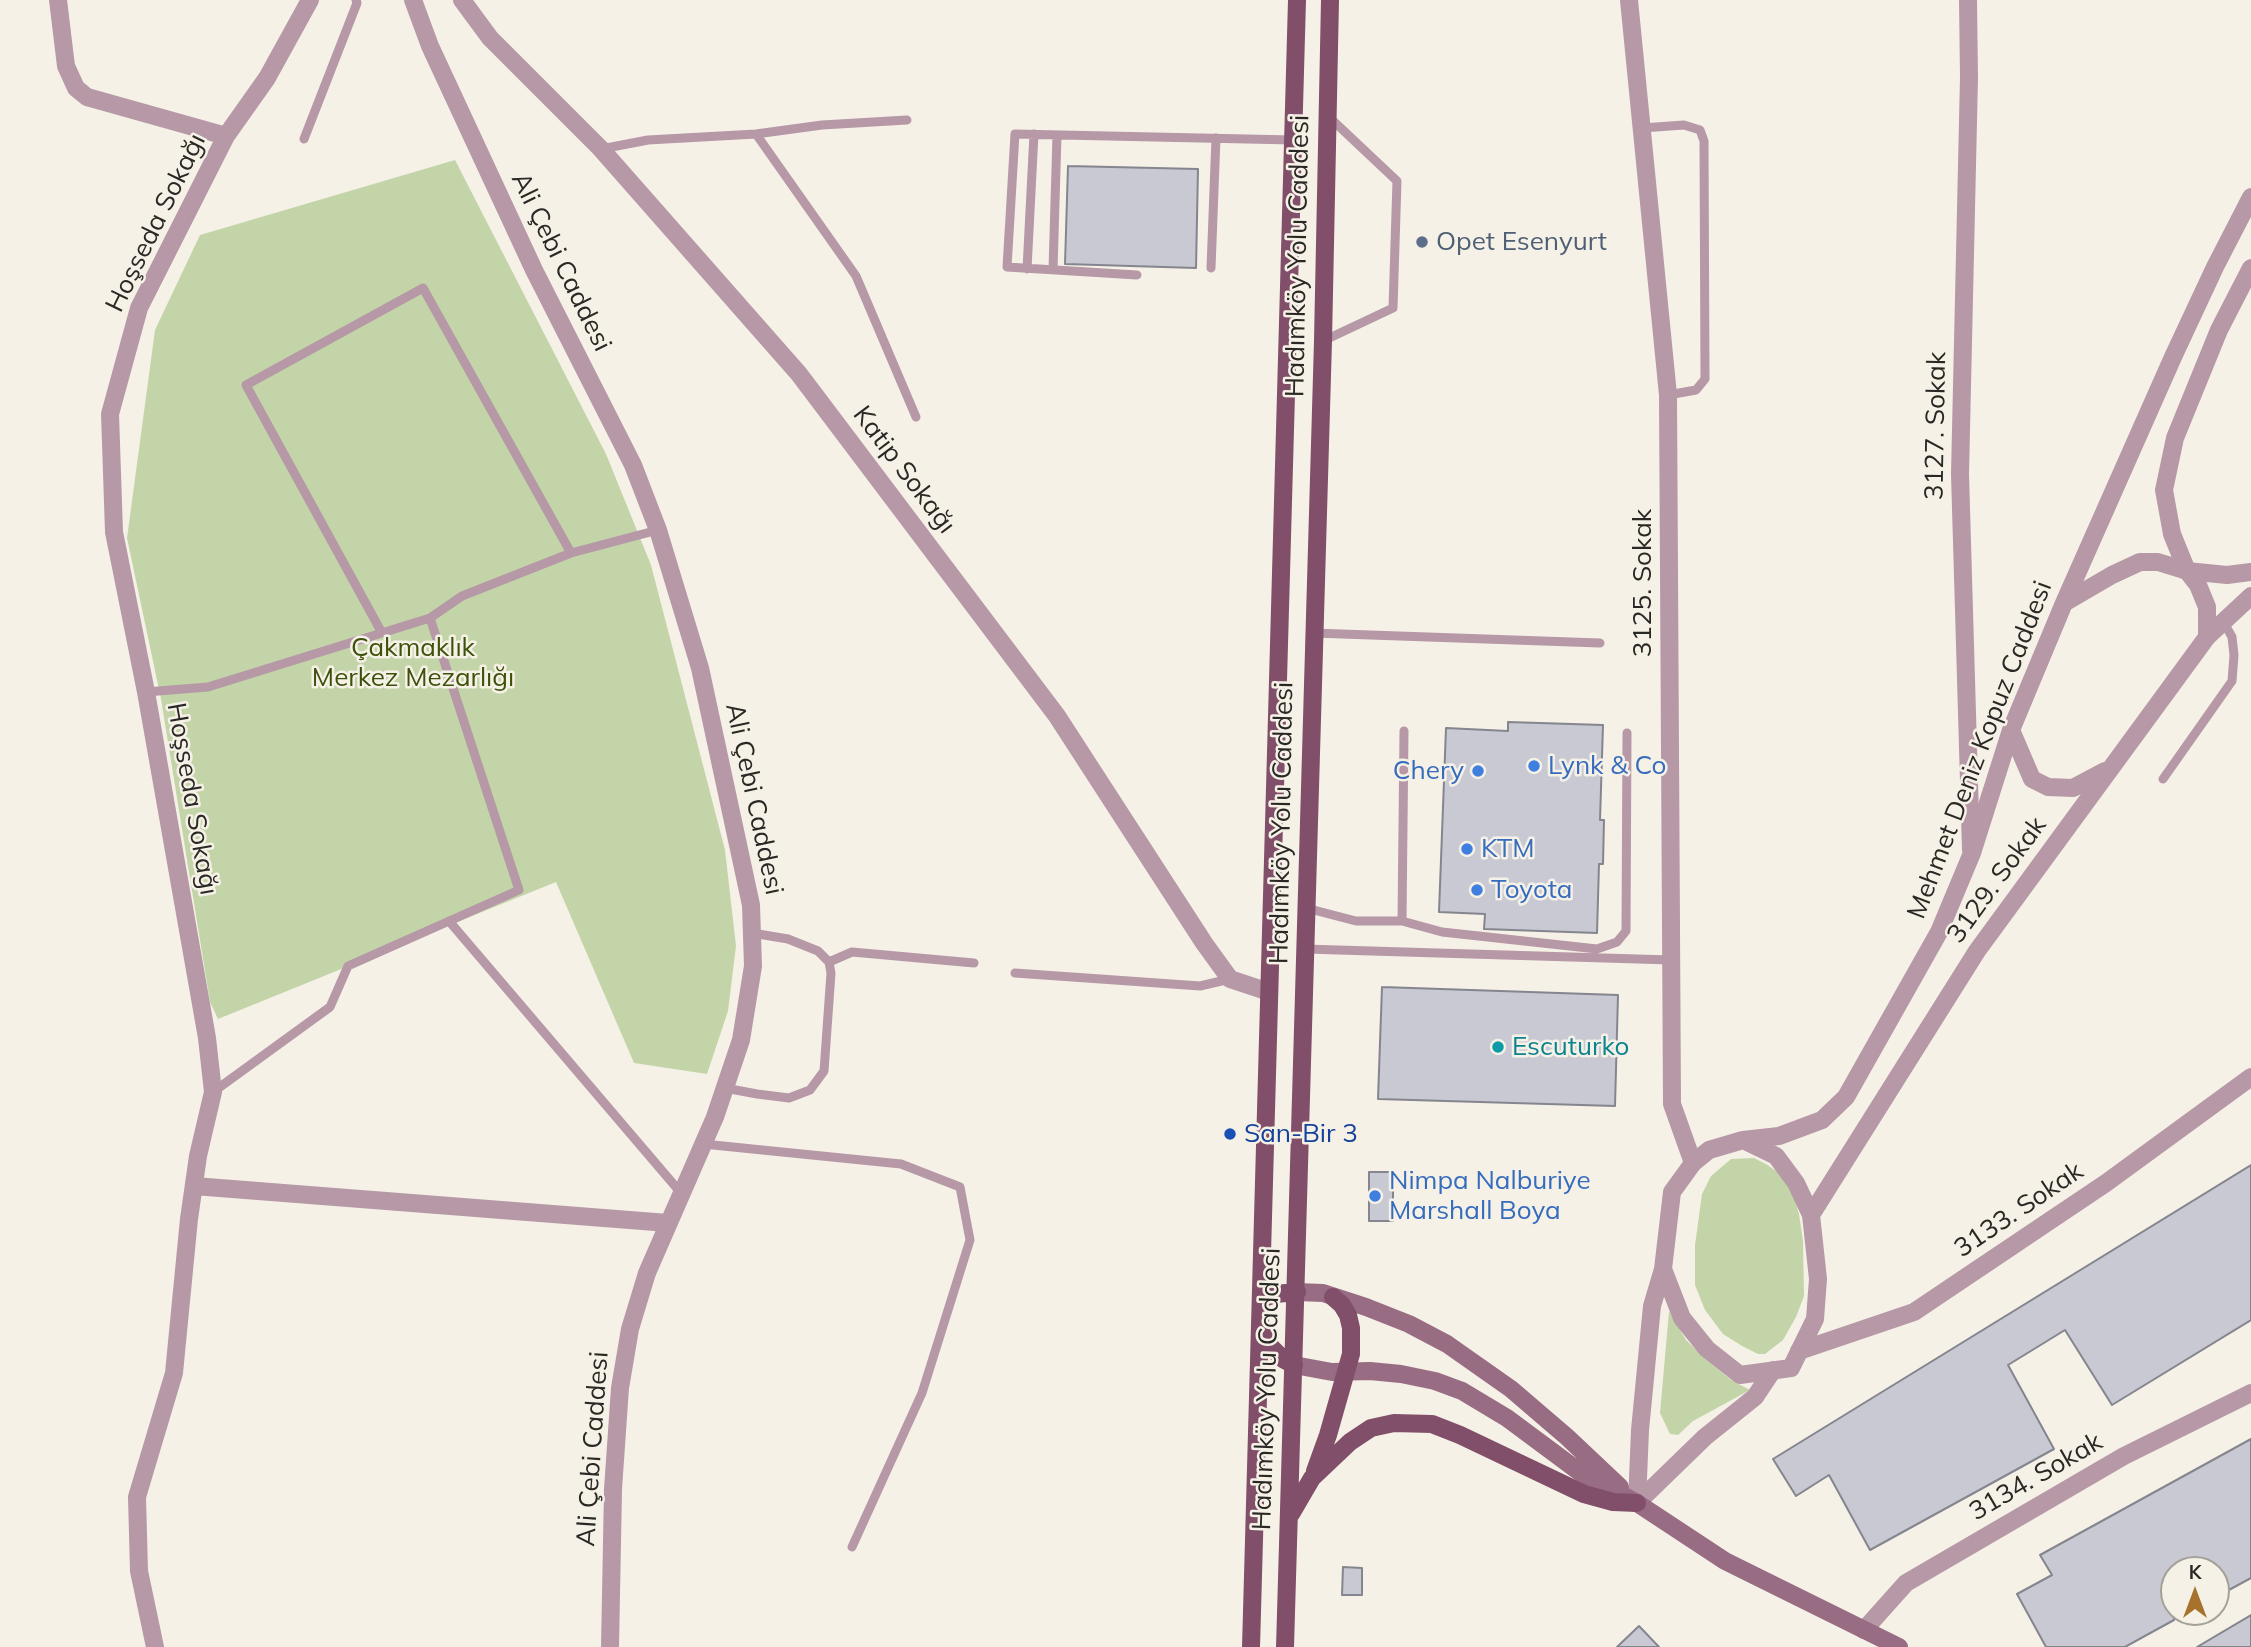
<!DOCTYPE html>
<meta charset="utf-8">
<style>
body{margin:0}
#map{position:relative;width:2251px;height:1647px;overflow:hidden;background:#f6f1e7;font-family:Mulish,sans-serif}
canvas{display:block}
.north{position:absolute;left:2160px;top:1556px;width:70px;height:70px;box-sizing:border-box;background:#f6f1e7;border:2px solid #a4a199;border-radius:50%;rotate:0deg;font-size:19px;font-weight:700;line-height:28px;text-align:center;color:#2a2825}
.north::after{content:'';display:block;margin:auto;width:24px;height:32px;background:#a7722c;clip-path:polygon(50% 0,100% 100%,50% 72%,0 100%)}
</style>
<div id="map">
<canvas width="2251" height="1647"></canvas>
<div class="north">K</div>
</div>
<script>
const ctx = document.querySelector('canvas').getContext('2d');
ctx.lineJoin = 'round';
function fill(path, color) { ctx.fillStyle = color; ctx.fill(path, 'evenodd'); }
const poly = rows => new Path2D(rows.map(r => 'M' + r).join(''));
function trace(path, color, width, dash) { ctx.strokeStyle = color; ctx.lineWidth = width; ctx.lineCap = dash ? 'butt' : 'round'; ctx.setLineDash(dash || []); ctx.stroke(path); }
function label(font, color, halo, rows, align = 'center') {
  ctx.font = font + ' Mulish,sans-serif'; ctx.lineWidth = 5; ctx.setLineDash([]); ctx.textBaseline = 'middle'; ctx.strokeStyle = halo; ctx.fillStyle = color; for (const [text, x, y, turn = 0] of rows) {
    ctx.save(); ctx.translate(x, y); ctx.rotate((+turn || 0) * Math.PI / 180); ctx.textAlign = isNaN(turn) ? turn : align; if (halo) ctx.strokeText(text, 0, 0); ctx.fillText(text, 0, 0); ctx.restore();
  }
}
const green = poly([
 [455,160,606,454,651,565,725,850,736,946,728,1011,707,1074,634,1063,556,882,218,1019,210,1002,161,699,127,538,155,330,200,235],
 [1754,1158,1766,1164,1782,1175,1792,1189,1799,1214,1803,1241,1804,1296,1796,1317,1783,1340,1765,1354,1758,1354,1742,1346,1723,1334,1705,1310,1695,1285,1695,1245,1702,1194,1711,1176,1731,1159],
 [1669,1311,1686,1340,1707,1360,1731,1380,1750,1390,1693,1421,1678,1435,1670,1434,1660,1413]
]);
const building = poly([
 [1068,166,1198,169,1196,268,1065,264,1068,166],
 [1508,722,1603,725,1600,820,1604,820,1603,864,1599,864,1597,933,1484,929,1485,914,1439,912,1446,728,1508,731,1508,722],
 [1382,987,1618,995,1615,1106,1378,1099,1382,987],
 [2251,1165,2251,1320,2112,1405,2065,1330,2008,1365,2054,1449,1870,1550,1829,1475,1796,1496,1773,1459,2251,1165],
 [1369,1172,1393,1172,1393,1221,1369,1221,1369,1172],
 [2251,1439,2251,1578,2216,1597,2216,1570,2174,1570,2174,1620,2125,1647,2046,1647,2017,1594,2052,1575,2040,1555,2251,1439],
 [1343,1567,1362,1568,1362,1595,1342,1595,1343,1567],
 [2251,1615,2251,1647,2197,1647,2251,1615],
 [1639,1626,1659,1647,1617,1647,1639,1626]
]);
const service = poly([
 [1642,128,1684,125,1700,130,1704,141,1705,379,1696,390,1668,395],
 [756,134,856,276,916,417],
 [304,139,357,3,356,0],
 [601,149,648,140,756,134,822,125,907,120],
 [1211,268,1216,138],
 [1027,269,1034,134],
 [1053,270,1057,135],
 [1137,275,1007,267,1015,134,1293,140],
 [1323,341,1393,308,1397,181,1328,116],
 [382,633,246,385,423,288,571,553],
 [1313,633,1600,643],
 [146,692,208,687,430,618,462,596,571,553,658,530],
 [2163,779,2232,681,2234,655,2232,637,2223,621],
 [1306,908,1356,921,1402,921,1442,932,1597,949,1617,942,1626,931,1627,733],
 [449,921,681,1193],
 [1402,921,1404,731],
 [1305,949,1671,960],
 [829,962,852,952,974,963],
 [1015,973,1200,986,1230,979],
 [725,1088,757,1094,789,1098,810,1090,824,1071,831,973,829,962,818,951,788,939,752,933],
 [213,1092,330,1007,348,966,519,890,430,618],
 [703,1144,901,1164,960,1187,970,1240,922,1393,852,1547]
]);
const minor = poly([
 [58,0,66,66,76,88,87,97,226,136],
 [462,0,490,38,601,149,799,374,1057,716,1204,943,1230,979,1269,992],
 [1629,0,1668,395,1672,1104,1693,1163],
 [1968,0,1969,77,1960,474,1971,850],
 [2187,571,2227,575,2251,572],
 [2207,637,2251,596],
 [194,1186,668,1223],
 [1799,1351,1914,1312,2106,1183,2251,1077],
 [1864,1630,1906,1583,2124,1456,2251,1393],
 [155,1647,139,1571,137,1497,174,1373,189,1219,198,1156,213,1092,207,1038,146,692,114,532,110,414,139,308,226,136,267,78,310,0]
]);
const tertiary = poly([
 [413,0,430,46,534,270,633,465,658,530,700,668,751,905,753,966,741,1040,715,1117,647,1273,630,1329,620,1388,613,1489,610,1647],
 [2064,603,2112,575,2140,562,2158,562,2187,571],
 [2011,730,2032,779,2048,787,2073,788,2105,771],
 [1743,1140,1779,1136,1822,1120,1846,1097,1939,932,1972,853,2011,730,2064,603,2173,357,2215,267,2251,197],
 [1743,1140,1776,1156,1796,1183,1811,1215,1818,1279,1815,1319,1791,1368,1740,1375,1707,1349,1682,1318,1663,1269,1672,1192,1693,1163,1709,1150,1743,1140],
 [1811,1215,1977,951,2207,637,2207,607,2198,585,2187,571,2172,534,2164,490,2175,438,2219,330,2251,268],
 [1637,1503,1640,1430,1652,1306,1663,1269],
 [1637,1503,1705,1437,1755,1397,1773,1370]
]);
const secondary = poly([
 [1297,1292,1323,1293,1366,1307,1409,1324,1447,1344,1511,1389,1567,1437,1620,1487],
 [1294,1365,1332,1372,1370,1371,1401,1374,1435,1381,1462,1391,1507,1418,1581,1473,1637,1503,1725,1561,1899,1647]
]);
const primary = poly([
 [1261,1299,1275,1294,1297,1292],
 [1260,1328,1270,1346,1283,1359,1294,1365],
 [1315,1471,1328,1435,1351,1354,1351,1328,1348,1315,1342,1305,1333,1297],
 [1291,1514,1312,1478,1350,1442,1371,1428,1394,1423,1432,1424,1460,1435,1584,1494,1613,1502,1637,1503],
 [1251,1647,1297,0],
 [1285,1647,1323,341,1330,0]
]);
const markers = [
 [1422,242,7,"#5c6f8a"],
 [1534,766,7,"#3f7fe0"],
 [1478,771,7,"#3f7fe0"],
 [1467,849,7,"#3f7fe0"],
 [1477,890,7,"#3f7fe0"],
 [1498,1047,7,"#0f9aa8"],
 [1230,1134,7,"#1a4fb4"],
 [1375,1196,7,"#3f7fe0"]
];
const streetNames = [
 ["Hoşseda Sokağı",156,223,-64],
 ["Hadımköy Yolu Caddesi",1298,256,-89],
 ["Ali Çebi Caddesi",561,262,64],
 ["3127. Sokak",1936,426,-89],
 ["Katip Sokağı",904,470,53],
 ["3125. Sokak",1643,583,-90],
 ["Mehmet Deniz Kopuz Caddesi",1980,750,-69],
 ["Hoşseda Sokağı",192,799,80],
 ["Ali Çebi Caddesi",754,799,78],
 ["Hadımköy Yolu Caddesi",1282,823,-89],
 ["3129. Sokak",1997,880,-54],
 ["3133. Sokak",2019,1210,-34],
 ["Hadımköy Yolu Caddesi",1267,1389,-88],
 ["Ali Çebi Caddesi",593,1449,-86],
 ["3134. Sokak",2036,1477,-30]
];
const serviceNames = [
 ["Opet Esenyurt",1436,242]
];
const parkNames = [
 ["Çakmaklık",413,648],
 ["Merkez Mezarlığı",413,678]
];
const shopNames = [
 ["Lynk & Co",1548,766],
 ["Chery",1464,771,"right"],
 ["KTM",1481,849],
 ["Toyota",1491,890],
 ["Nimpa Nalburiye",1389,1181],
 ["Marshall Boya",1389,1211]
];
const cultureNames = [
 ["Escuturko",1512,1047]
];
const transitNames = [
 ["San-Bir 3",1244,1134]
];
fill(green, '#c3d5a8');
fill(building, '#c8c9d3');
trace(building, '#84858e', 2);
trace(service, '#b698a7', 9);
trace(minor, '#b698a7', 18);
trace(tertiary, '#b698a7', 18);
trace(secondary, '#986d83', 18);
trace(primary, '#814f69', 18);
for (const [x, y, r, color] of markers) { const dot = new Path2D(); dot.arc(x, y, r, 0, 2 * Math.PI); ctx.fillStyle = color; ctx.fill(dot); trace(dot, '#f6f1e7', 2.5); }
label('26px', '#2a2825', '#f6f1e7', streetNames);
label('26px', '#4e5e75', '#f6f1e7', serviceNames, 'left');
label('26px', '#3c5109', '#f6f1e7', parkNames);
label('26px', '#366cbe', '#f6f1e7', shopNames, 'left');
label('26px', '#0d838f', '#f6f1e7', cultureNames, 'left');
label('26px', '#164399', '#f6f1e7', transitNames, 'left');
</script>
